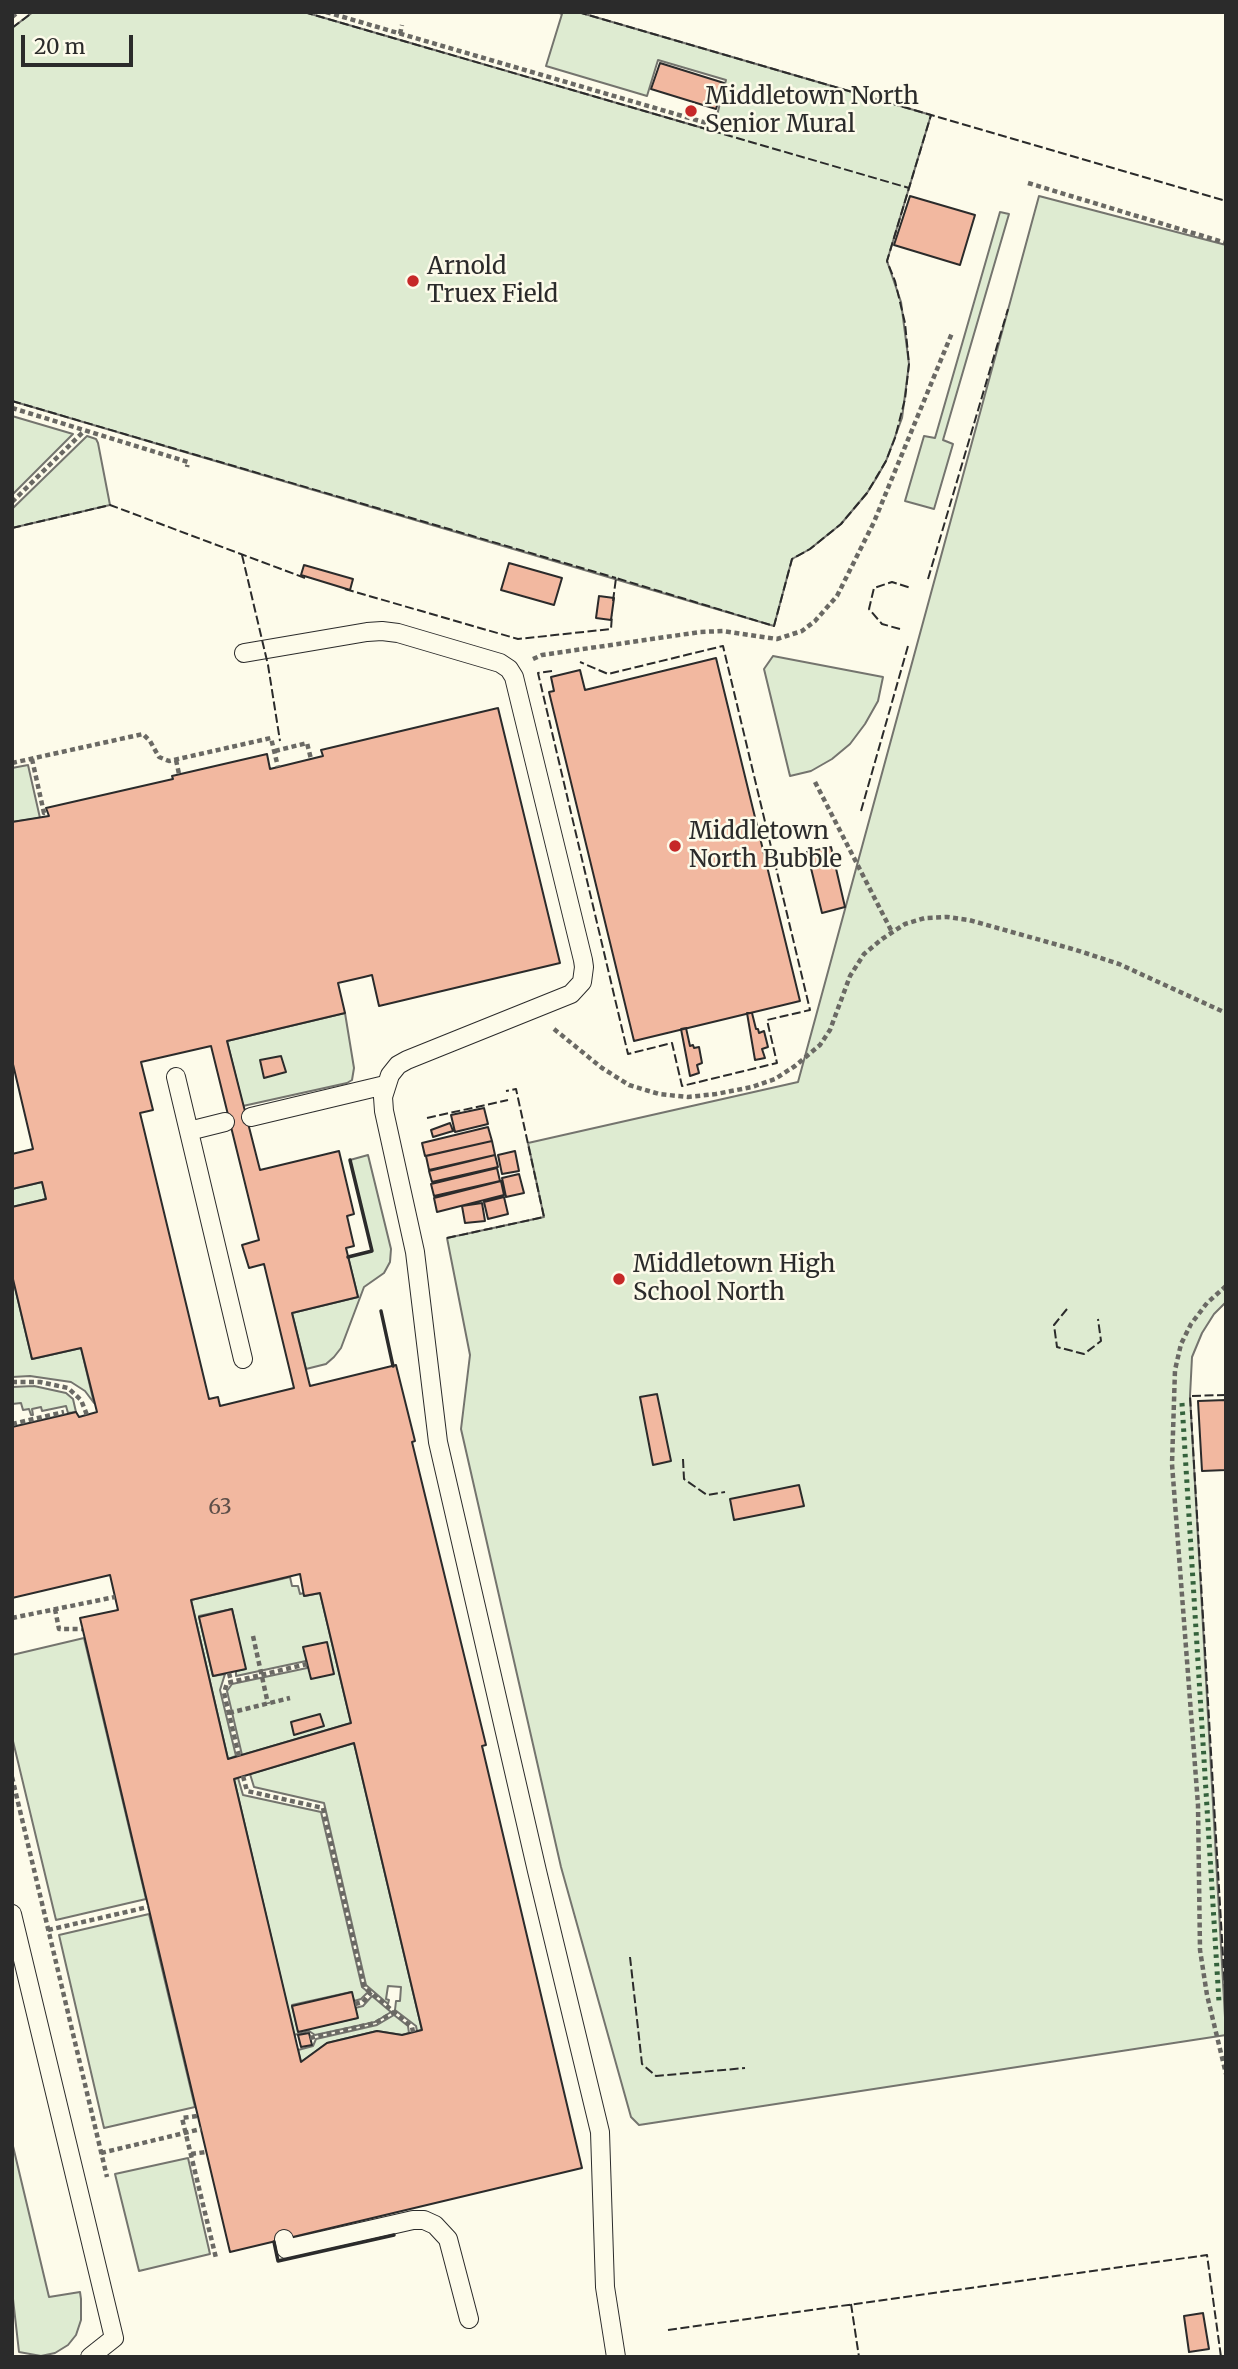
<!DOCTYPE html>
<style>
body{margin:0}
#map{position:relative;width:1238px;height:2369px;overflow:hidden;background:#fdfbea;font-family:Merriweather,serif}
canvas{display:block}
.frame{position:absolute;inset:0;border:14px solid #2b2b2b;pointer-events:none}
.scale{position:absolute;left:21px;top:35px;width:112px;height:32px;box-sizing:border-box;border:4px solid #2b2b2b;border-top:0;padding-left:9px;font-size:21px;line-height:24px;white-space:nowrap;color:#2b2b2b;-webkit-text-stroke:5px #fdfbea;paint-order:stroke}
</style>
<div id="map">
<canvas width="1238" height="2369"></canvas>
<div class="frame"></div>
<div class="scale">20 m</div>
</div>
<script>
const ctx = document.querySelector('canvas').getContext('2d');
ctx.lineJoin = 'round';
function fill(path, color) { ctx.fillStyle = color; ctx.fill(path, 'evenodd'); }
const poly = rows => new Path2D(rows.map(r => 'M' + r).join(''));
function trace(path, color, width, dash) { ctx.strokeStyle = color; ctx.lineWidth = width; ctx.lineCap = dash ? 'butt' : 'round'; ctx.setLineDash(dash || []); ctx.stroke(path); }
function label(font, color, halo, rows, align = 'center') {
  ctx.font = font + ' Merriweather,serif'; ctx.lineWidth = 5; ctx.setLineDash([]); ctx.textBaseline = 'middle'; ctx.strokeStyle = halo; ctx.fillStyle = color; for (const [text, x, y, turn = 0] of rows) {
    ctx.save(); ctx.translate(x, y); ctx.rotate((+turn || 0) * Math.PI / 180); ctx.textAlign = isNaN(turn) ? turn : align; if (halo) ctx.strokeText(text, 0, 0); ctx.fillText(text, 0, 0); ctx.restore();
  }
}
const green = poly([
 [33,12,304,12,713,131,726,80,658,60,647,96,546,66,562,14,557,12,578,12,931,115,887,261,901,302,909,364,902,418,886,461,877,477,867,493,841,524,810,549,792,559,774,626,12,401,12,28,33,12],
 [1039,196,1226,245,1226,1302,1214,1314,1202,1333,1192,1357,1190,1396,1226,2035,639,2125,631,2117,561,1867,461,1429,470,1355,447,1238,544,1217,528,1143,798,1082,1039,196],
 [1000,212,1009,214,943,440,953,444,934,509,905,501,924,436,935,438,1000,212],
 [12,416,73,434,12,495,12,416],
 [87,436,96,439,98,443,110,505,12,528,12,509,87,436],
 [773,656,883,677,878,701,865,724,850,744,832,759,811,771,790,776,764,669,773,656],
 [28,765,40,818,12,822,12,768,28,765],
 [345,1013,354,1068,352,1080,347,1083,243,1106,227,1041,345,1013],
 [368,1155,391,1249,390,1262,384,1273,364,1287,341,1348,334,1357,326,1364,306,1369,292,1313,358,1297,348,1257,372,1251,350,1160,368,1155],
 [42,1182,46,1199,12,1207,12,1189,42,1182],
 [12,1275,32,1359,81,1348,94,1403,85,1391,71,1382,30,1376,12,1377,12,1275],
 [34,1386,66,1393,73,1399,76,1412,68,1413,66,1406,42,1411,41,1407,32,1409,33,1415,31,1415,29,1409,23,1410,21,1403,12,1404,12,1387,34,1386],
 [290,1577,292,1586,298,1586,300,1594,304,1593,305,1596,320,1593,351,1723,242,1755,227,1691,232,1684,307,1668,306,1661,236,1676,236,1671,245,1669,232,1609,199,1616,213,1676,225,1674,220,1690,236,1756,228,1759,191,1600,290,1577],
 [84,1638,146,1899,56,1920,12,1737,12,1655,84,1638],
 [354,1743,422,2030,417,2031,416,2026,395,2010,396,2001,400,2001,401,1987,388,1986,386,1999,389,2000,388,2004,366,1985,324,1803,254,1787,250,1774,354,1743],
 [238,1778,243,1795,321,1812,362,1987,368,1992,361,1999,354,2001,351,1992,292,2005,298,2031,357,2018,355,2008,363,2006,372,1996,391,2012,375,2022,315,2035,309,2031,294,2035,234,1779,238,1778],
 [149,1914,195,2107,104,2128,59,1935,149,1914],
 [394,2015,408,2026,409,2033,402,2035,377,2031,327,2043,301,2062,298,2050,313,2046,316,2039,377,2025,394,2015],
 [12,2142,49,2297,80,2292,81,2299,81,2320,76,2335,68,2345,55,2353,41,2356,19,2352,12,2290,12,2142],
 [188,2158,210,2254,139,2271,115,2174,188,2158]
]);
const building = poly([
 [660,63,724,83,716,109,651,89,660,63],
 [910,196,975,215,960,265,894,245,910,196],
 [509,563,562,578,554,605,501,590,509,563],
 [304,565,353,579,350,590,301,575,304,565],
 [599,596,614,598,611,620,596,618,599,596],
 [716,658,800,1001,634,1041,549,692,554,691,551,677,580,670,585,690,716,658],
 [498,708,560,963,379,1006,372,975,364,977,338,983,345,1013,227,1041,260,1170,339,1151,354,1214,347,1216,354,1246,346,1248,358,1297,292,1313,310,1386,396,1365,415,1441,412,1442,486,1745,482,1746,582,2168,230,2252,80,1618,118,1610,110,1575,12,1598,12,1427,76,1412,79,1417,97,1412,81,1348,32,1359,12,1275,12,1207,46,1199,42,1182,12,1189,12,1154,33,1149,12,1060,12,822,49,816,46,808,173,779,172,776,267,754,270,769,323,756,321,750,498,708],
 [211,1046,259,1240,242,1245,249,1268,264,1264,294,1388,220,1406,218,1397,209,1399,140,1113,153,1110,141,1062,211,1046],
 [300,1574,304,1596,320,1593,351,1723,228,1759,191,1600,300,1574],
 [354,1743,422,2030,402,2035,377,2031,327,2043,301,2062,234,1779,354,1743],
 [831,847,845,907,822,913,807,852,831,847],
 [747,1013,752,1013,756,1029,758,1029,759,1033,764,1031,768,1047,762,1049,765,1058,755,1060,747,1013],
 [686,1028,690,1046,693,1045,694,1048,699,1047,702,1063,697,1065,699,1073,690,1076,681,1029,686,1028],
 [281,1056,286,1072,264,1078,260,1060,281,1056],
 [484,1108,488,1124,455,1132,451,1115,484,1108],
 [450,1123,453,1131,433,1137,431,1130,450,1123],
 [488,1127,492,1141,425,1156,422,1143,488,1127],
 [492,1141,495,1155,429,1170,426,1156,492,1141],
 [515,1151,519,1171,502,1174,498,1155,515,1151],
 [495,1155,498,1167,432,1182,429,1171,495,1155],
 [497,1168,500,1181,434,1196,431,1184,497,1168],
 [519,1174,524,1193,506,1197,502,1178,519,1174],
 [501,1181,504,1195,437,1212,434,1198,501,1181],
 [504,1197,508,1214,488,1219,484,1202,504,1197],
 [482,1203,485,1221,465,1223,462,1206,482,1203],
 [657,1394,671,1461,653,1465,640,1397,657,1394],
 [1226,1400,1226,1470,1202,1471,1198,1401,1226,1400],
 [799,1485,804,1506,734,1520,730,1499,799,1485],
 [232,1609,246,1669,213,1676,199,1617,232,1609],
 [327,1642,334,1674,311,1679,303,1647,327,1642],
 [320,1714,324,1726,294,1735,291,1722,320,1714],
 [352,1992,358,2018,298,2032,292,2006,352,1992],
 [309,2033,312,2045,301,2047,298,2035,309,2033],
 [1203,2313,1209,2349,1189,2352,1184,2316,1203,2313]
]);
const path = poly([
 [326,12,710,124],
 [12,17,18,12],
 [400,34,402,25],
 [1028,183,1226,243],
 [12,408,188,462,187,467],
 [12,502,84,431],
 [533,659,542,655,700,632,723,631,777,639,802,631,815,621,837,596,874,522,952,333],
 [275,751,307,743,311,759],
 [32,759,44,813,48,812],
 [176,760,179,774],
 [12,763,143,734,150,741,159,757,169,761,271,738,278,767],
 [815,782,892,932],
 [554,1029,602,1068,629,1085,659,1094,688,1097,716,1094,752,1087,775,1079,795,1066,820,1045,830,1030,850,976,864,954,882,939,905,924,925,918,947,917,969,920,1076,950,1119,964,1226,1013],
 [1226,1286,1207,1303,1191,1324,1181,1344,1175,1370,1172,1464,1198,1805,1200,1950,1207,1995,1226,2074],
 [12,1382,40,1382,68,1388,81,1400,87,1415],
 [12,1424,64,1412],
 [55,1609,59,1629,82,1629],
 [12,1618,115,1597],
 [253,1636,268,1704],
 [229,1673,231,1681],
 [229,1713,290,1698],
 [239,1756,224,1693,227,1683,307,1664],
 [243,1776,247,1791,323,1808,364,1987,412,2027,413,2032],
 [12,1777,107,2177],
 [48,1930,148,1907],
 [355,2004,363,2002,371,1992],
 [310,2038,375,2023,394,2012],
 [197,2116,182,2118,216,2258],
 [101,2153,201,2129],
 [191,2154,206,2152]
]);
const lane = poly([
 [244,653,367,632,382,631,398,633,500,663,509,669,514,677,583,960,584,967,582,982,571,994,407,1060,398,1065,390,1075,383,1097,384,1111,415,1252,438,1442,537,1871,600,2132,605,2287,616,2357],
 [176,1077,243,1359],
 [251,1117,385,1085],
 [189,1131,225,1122],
 [12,1914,114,2338,90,2357],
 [284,2239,286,2249,413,2220,424,2220,435,2225,448,2239,469,2319]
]);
const hedge = poly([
 [1182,1403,1219,2002]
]);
const fence = poly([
 [304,12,909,188],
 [578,12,1226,201],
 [12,28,33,12],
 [12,401,616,578],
 [12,528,110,505,305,578],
 [242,555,268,665,280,741],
 [928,579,1008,309],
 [345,589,518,639,611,629,612,615],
 [613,601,616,578,774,626,792,559,810,549,841,524,867,493,886,461,895,438,905,399,909,364,905,323,895,281,887,261,931,115],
 [900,629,882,624,869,609,874,588,892,582,911,588],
 [552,671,538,673,628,1054,672,1043,682,1086,777,1063,767,1020,810,1010,723,646,608,674,580,662],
 [861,811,908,646],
 [427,1118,508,1100],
 [447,1238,544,1217,516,1089,506,1091],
 [1067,1309,1054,1325,1057,1347,1084,1354,1101,1341,1098,1319],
 [1226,1395,1190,1396,1226,2007],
 [683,1459,684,1479,707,1495,725,1492],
 [630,1957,642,2064,656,2076,745,2068],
 [851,2304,859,2357],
 [668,2330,1207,2255,1221,2357]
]);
const wall = poly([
 [348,1257,372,1251,350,1160],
 [381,1311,393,1366],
 [274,2242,278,2261,394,2235]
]);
const markers = [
 [691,111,7,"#c62828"],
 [413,281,7,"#c62828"],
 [675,846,7,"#c62828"],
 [619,1279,7,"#c62828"]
];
const numberNames = [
 ["63",220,1508]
];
const poiNames = [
 ["Middletown North",705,97],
 ["Senior Mural",705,125],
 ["Arnold",427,267],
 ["Truex Field",427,295],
 ["Middletown",689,832],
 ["North Bubble",689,860],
 ["Middletown High",633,1265],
 ["School North",633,1293]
];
fill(green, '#deebd1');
trace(green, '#74746e', 2);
fill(building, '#f2b8a0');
trace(building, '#2b2b2b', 2);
trace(lane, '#2b2b2b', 20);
trace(path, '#6a6964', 4.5, [5, 3.5]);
trace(lane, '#fdfbea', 18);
trace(hedge, '#34623c', 5, [3.5, 5]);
trace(fence, '#2b2b2b', 2, [9, 3.5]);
trace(wall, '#2b2b2b', 3.5);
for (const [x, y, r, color] of markers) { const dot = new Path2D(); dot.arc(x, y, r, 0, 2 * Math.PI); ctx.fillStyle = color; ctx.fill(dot); trace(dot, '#fdfbea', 2.5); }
label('21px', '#5d4e48', null, numberNames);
label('24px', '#2b2b2b', '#fdfbea', poiNames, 'left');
</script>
